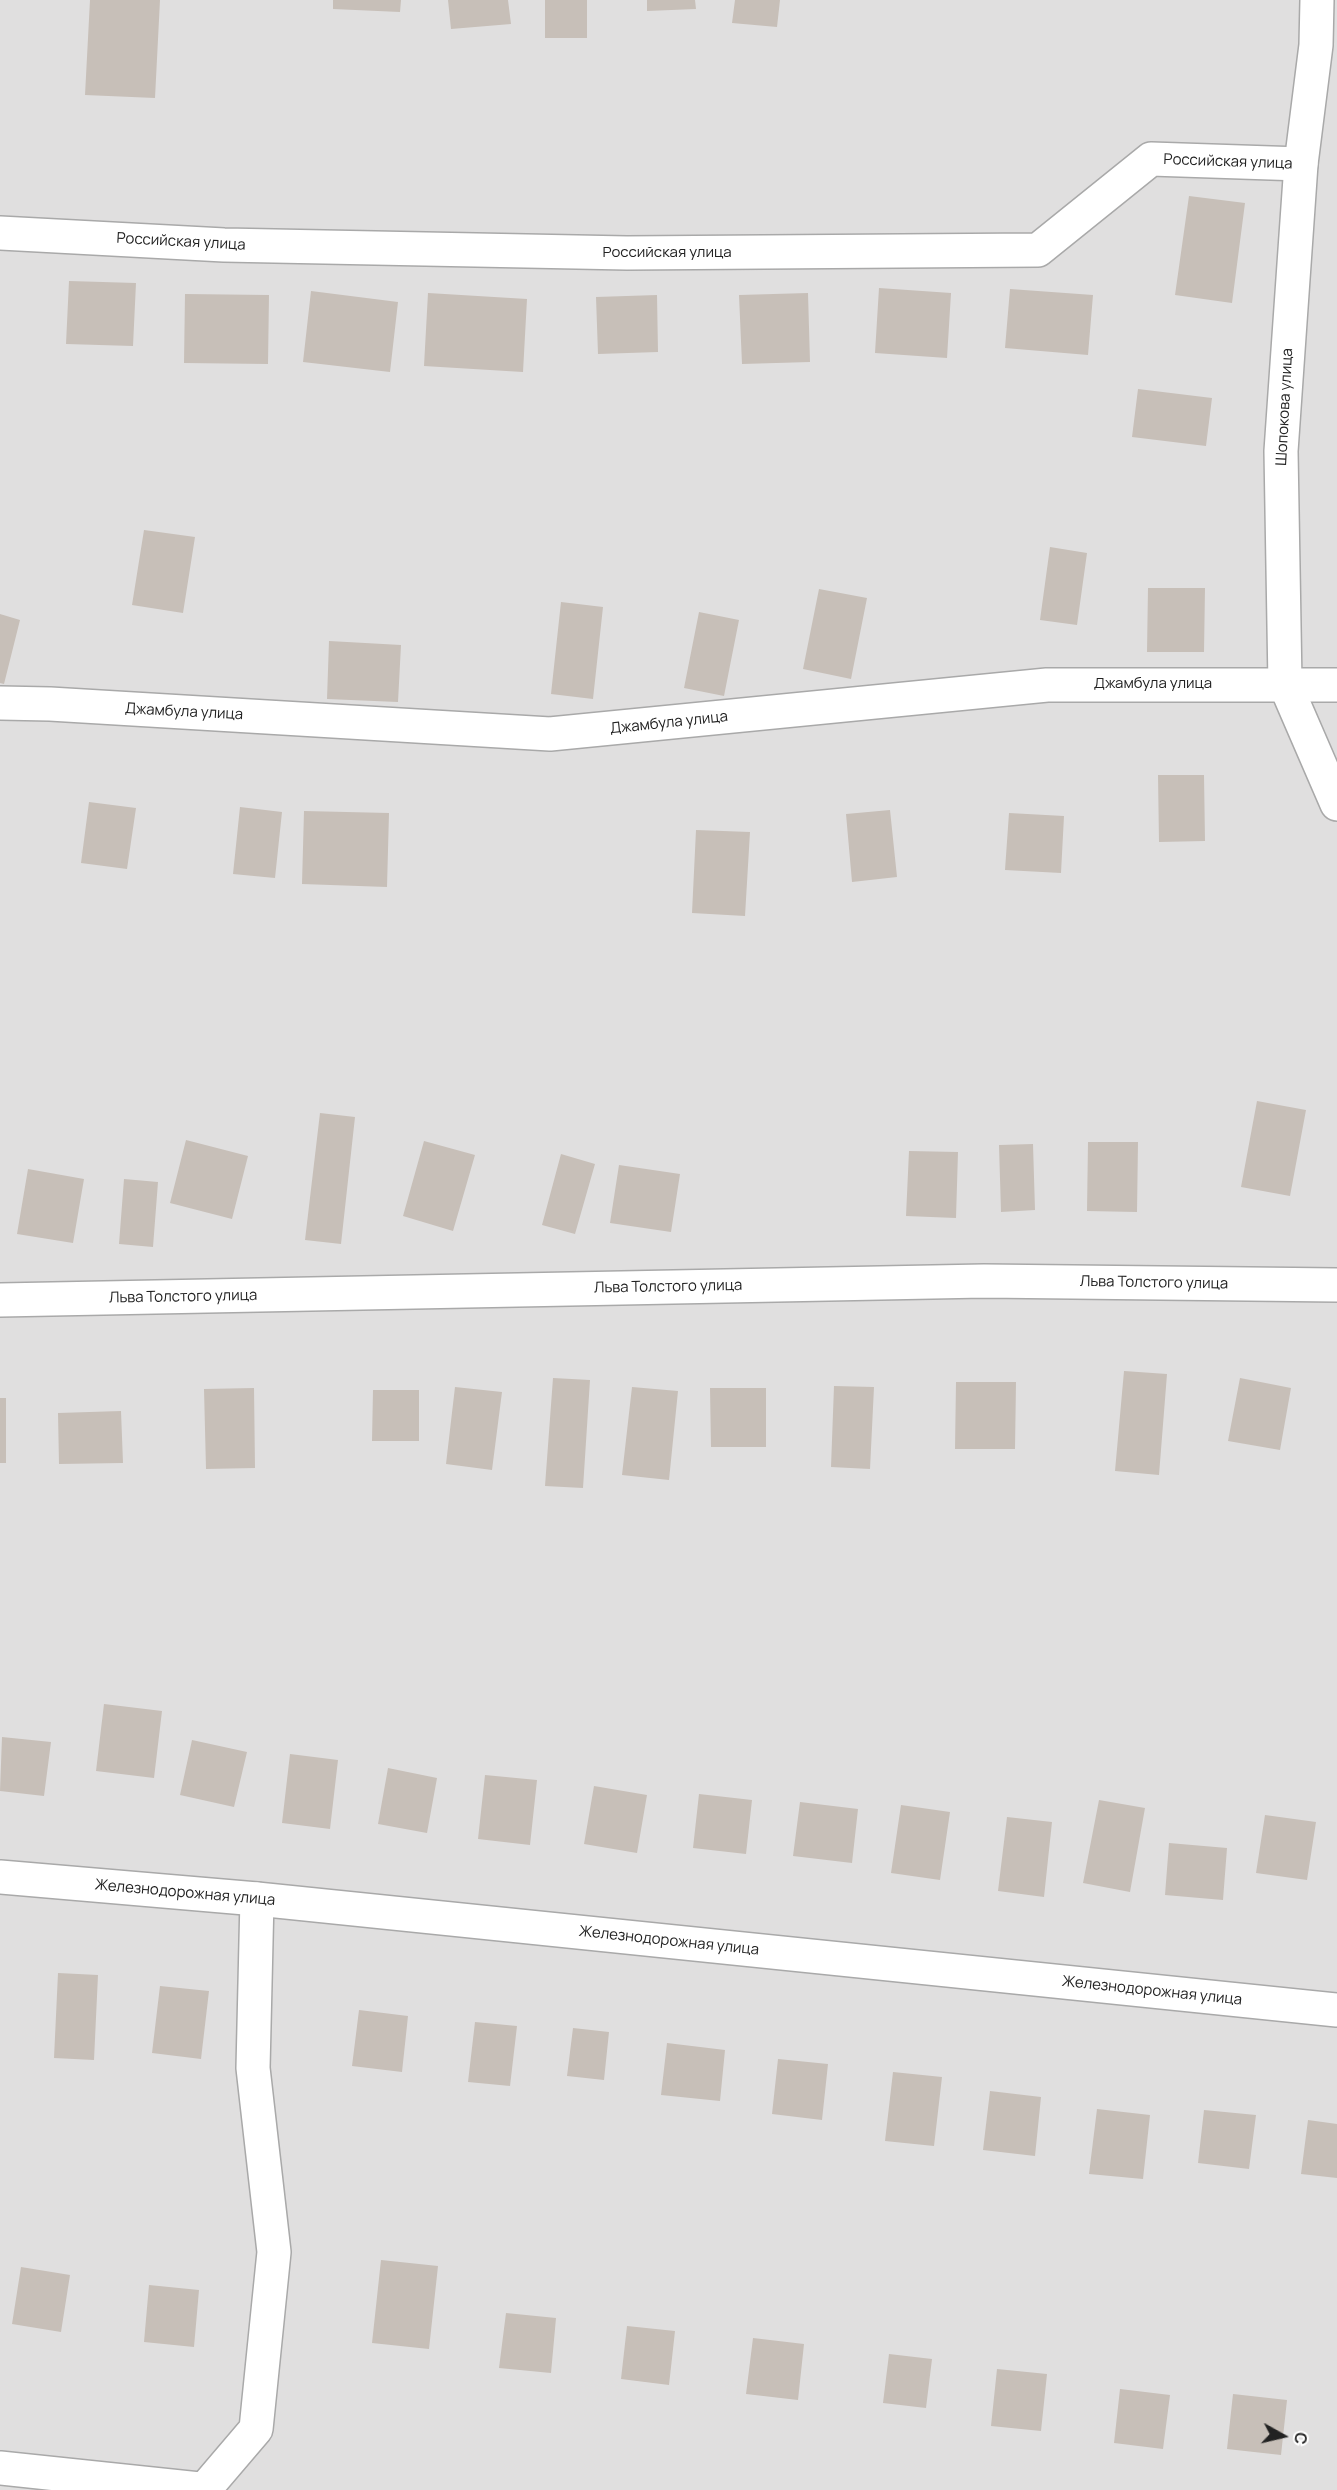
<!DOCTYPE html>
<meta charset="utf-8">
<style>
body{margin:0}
#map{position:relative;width:1337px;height:2490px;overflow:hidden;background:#f2efe9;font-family:Manrope,sans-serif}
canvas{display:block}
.north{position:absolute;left:1253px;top:2406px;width:60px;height:60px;-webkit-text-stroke:4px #fff;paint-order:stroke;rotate:98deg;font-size:16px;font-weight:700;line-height:24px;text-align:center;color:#222}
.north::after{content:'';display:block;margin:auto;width:21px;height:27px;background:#222;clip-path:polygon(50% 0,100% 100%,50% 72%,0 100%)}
</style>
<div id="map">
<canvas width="1337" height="2490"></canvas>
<div class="north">С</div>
</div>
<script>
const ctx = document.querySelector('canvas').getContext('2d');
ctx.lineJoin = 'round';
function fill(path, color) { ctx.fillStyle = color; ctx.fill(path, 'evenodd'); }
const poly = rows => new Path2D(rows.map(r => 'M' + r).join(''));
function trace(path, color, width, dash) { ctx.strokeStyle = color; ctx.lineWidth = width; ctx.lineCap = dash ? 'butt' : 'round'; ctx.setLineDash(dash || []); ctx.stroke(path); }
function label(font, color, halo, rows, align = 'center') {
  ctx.font = font + ' Manrope,sans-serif'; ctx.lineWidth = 5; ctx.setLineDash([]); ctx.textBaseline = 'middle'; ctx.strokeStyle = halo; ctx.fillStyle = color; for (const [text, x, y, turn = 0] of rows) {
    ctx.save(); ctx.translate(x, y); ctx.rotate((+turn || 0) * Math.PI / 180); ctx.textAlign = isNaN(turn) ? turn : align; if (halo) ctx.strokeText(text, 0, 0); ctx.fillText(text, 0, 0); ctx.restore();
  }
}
const residential = poly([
 [0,0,1337,0,1337,2490,0,2490]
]);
const building = poly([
 [90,0,160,0,155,98,85,95],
 [333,0,401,0,400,12,333,9],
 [448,0,508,0,511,24,451,29],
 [545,0,587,0,587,38,545,38],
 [647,0,695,0,696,9,647,11],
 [735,0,780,0,777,27,732,23],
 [1189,196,1245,203,1232,303,1175,295],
 [69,281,136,283,133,346,66,344],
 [879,288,951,293,947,358,875,353],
 [1010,289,1093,295,1088,355,1005,348],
 [311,291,398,302,390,372,303,362],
 [428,293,527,299,523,372,424,366],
 [808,293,810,362,742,364,739,295],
 [185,294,269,295,268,364,184,363],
 [657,295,658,352,598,354,596,297],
 [1138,389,1212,398,1206,446,1132,437],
 [144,530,195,537,183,613,132,605],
 [1050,547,1087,553,1077,625,1040,620],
 [1148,588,1205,588,1204,652,1147,652],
 [819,589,867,598,851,679,803,669],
 [561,602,603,607,593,699,551,694],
 [699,612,739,620,724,696,684,688],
 [0,614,20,620,4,684,0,683],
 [329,641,401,645,398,702,327,699],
 [1158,775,1204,775,1205,841,1159,842],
 [89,802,136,808,127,869,81,863],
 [240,807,282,812,275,878,233,874],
 [890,810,897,877,852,882,846,814],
 [304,811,389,813,387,887,302,884],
 [1009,813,1064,816,1061,873,1005,870],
 [696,830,750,832,745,916,692,913],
 [1257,1101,1306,1110,1290,1196,1241,1187],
 [320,1113,355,1117,341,1244,305,1240],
 [186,1140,248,1156,232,1219,170,1203],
 [424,1141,475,1155,453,1231,403,1216],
 [1088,1142,1138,1142,1137,1212,1087,1211],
 [1033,1144,1035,1210,1001,1212,999,1145],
 [909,1151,958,1152,956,1218,906,1216],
 [561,1154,595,1164,575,1234,542,1225],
 [619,1165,680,1174,671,1232,610,1223],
 [28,1169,84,1179,73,1243,17,1234],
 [124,1179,158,1182,153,1247,119,1244],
 [1124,1371,1167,1374,1159,1475,1115,1471],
 [553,1378,590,1380,583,1488,545,1486],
 [1240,1378,1291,1388,1280,1450,1228,1441],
 [956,1382,1016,1382,1015,1449,955,1449],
 [834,1386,874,1387,870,1469,831,1467],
 [455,1387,502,1392,492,1470,446,1464],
 [632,1387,678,1391,669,1480,622,1475],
 [254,1388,255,1468,206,1469,204,1389],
 [710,1388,766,1388,766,1447,711,1447],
 [373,1390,419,1390,419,1441,372,1441],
 [0,1398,6,1398,6,1463,0,1463],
 [121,1411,123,1463,59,1464,58,1413],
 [104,1704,162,1711,154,1778,96,1771],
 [2,1737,51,1742,44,1796,0,1791],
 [192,1740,247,1752,234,1807,180,1795],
 [290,1754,338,1760,330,1829,282,1823],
 [388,1768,437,1778,427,1833,378,1824],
 [485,1775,537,1780,530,1845,478,1839],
 [594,1786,647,1795,637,1853,584,1844],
 [699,1794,752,1800,746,1854,693,1848],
 [1099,1800,1145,1808,1130,1892,1083,1883],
 [800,1802,858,1809,852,1863,793,1856],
 [901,1805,950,1812,940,1880,891,1873],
 [1265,1815,1316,1822,1307,1880,1256,1873],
 [1007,1817,1052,1822,1044,1897,998,1891],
 [1169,1843,1227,1848,1223,1900,1165,1895],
 [58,1973,98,1975,94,2060,54,2058],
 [160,1986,209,1991,201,2059,152,2053],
 [359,2010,408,2016,402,2072,352,2066],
 [475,2022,517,2026,510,2086,468,2082],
 [573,2028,609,2032,604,2080,567,2076],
 [667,2043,725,2050,720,2101,661,2095],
 [778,2059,828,2064,822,2120,772,2114],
 [893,2072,942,2077,934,2146,885,2141],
 [990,2091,1041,2097,1035,2156,983,2150],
 [1097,2109,1150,2115,1143,2179,1089,2174],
 [1204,2110,1256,2115,1249,2169,1198,2163],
 [1308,2120,1337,2124,1337,2178,1301,2174],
 [381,2260,438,2266,429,2349,372,2343],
 [21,2267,70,2275,61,2332,12,2324],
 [149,2285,199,2290,194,2347,144,2342],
 [506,2313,556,2318,551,2373,499,2368],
 [627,2326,675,2331,669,2385,621,2379],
 [753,2338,804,2344,798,2400,746,2394],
 [889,2354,932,2359,926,2408,883,2403],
 [997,2369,1047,2374,1041,2431,991,2426],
 [1120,2389,1170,2395,1163,2449,1114,2443],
 [1233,2394,1287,2400,1281,2455,1227,2449]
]);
const minor = poly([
 [0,233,224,245,627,253,1038,250,1151,159,1301,164],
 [0,703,50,704,550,734,1047,685,1337,685],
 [0,1300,984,1281,1337,1285],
 [0,2468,209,2490],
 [204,2490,256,2429,274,2252,253,2068,257,1899]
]);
const tertiary = poly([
 [1317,0,1316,45,1301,164,1281,451,1285,684,1337,804],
 [0,1877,257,1899,1337,2010]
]);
const streetNames = [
 ["Российская улица",1228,162,2],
 ["Российская улица",181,242,3],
 ["Российская улица",667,253],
 ["Шопокова улица",1285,407,-87],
 ["Джамбула улица",1153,684],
 ["Джамбула улица",184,712,3],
 ["Джамбула улица",669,723,-6],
 ["Льва Толстого улица",1154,1283,1],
 ["Льва Толстого улица",668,1287,-1],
 ["Льва Толстого улица",183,1297,-1],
 ["Железнодорожная улица",185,1893,5],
 ["Железнодорожная улица",669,1941,6],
 ["Железнодорожная улица",1152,1991,6]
];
fill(residential, '#e0dfdf');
fill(building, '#c7bfb8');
trace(minor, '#a9a9a9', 36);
trace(tertiary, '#a9a9a9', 36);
trace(minor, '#fff', 33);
trace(tertiary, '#fff', 33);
label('15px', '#222', '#fff', streetNames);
</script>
